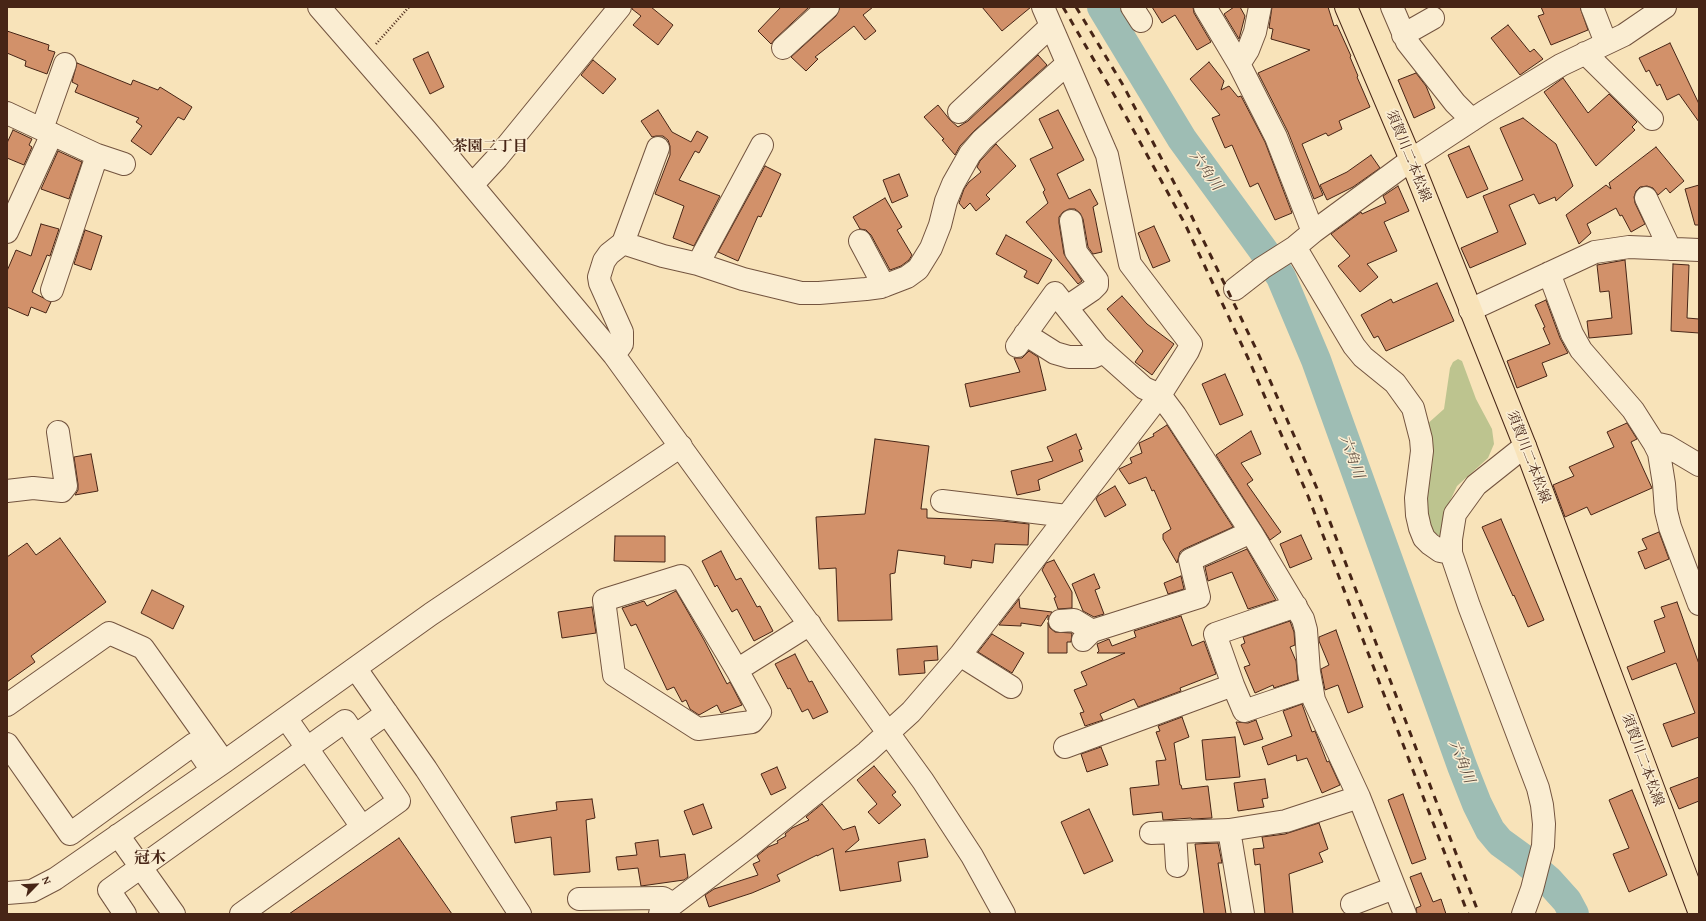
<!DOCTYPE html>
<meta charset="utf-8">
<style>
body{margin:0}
#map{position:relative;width:1706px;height:921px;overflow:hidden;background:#f8e3b9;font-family:"Gentium Book Plus",serif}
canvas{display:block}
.frame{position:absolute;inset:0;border:8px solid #472516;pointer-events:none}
.north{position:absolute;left:16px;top:865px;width:40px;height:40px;-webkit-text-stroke:3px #faedd2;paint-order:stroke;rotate:66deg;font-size:11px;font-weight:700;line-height:16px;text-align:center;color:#472516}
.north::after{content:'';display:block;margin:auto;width:14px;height:18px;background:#472516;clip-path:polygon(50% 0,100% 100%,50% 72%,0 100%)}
</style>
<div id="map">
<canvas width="1706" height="921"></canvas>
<div class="frame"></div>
<div class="north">N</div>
</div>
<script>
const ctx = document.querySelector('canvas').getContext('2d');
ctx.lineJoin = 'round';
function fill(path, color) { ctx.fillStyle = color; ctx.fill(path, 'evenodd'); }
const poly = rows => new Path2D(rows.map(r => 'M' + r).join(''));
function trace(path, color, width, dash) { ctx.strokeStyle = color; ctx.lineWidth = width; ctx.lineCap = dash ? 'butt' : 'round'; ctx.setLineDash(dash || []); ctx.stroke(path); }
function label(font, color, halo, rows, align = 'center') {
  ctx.font = font + ' "Gentium Book Plus","Noto Serif JP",serif'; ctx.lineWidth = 3; ctx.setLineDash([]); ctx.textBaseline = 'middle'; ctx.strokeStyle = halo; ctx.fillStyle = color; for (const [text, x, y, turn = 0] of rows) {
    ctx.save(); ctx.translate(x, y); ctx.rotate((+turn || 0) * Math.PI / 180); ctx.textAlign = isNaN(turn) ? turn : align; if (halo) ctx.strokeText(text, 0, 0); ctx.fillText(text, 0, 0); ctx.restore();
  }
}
const green = poly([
 [1458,359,1462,361,1476,399,1492,429,1494,444,1488,458,1457,486,1444,514,1440,536,1431,531,1423,505,1425,426,1444,409,1450,368,1453,362]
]);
const river = poly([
 [1102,7,1182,139,1263,250,1281,277,1316,360,1462,766,1477,804,1490,830,1500,842,1522,858,1549,881,1567,901,1574,914]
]);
const building = poly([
 [632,7,651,7,673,25,658,45,633,25,641,16,632,9,632,7],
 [781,7,809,7,775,39,771,44,758,31,781,7],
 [840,7,873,7,863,15,876,31,865,40,854,26,815,57,818,59,806,71,791,57,836,16,840,7],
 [982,7,1031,7,1002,31,982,7],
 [1152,7,1193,7,1194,13,1211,42,1197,50,1175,15,1162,23,1152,7],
 [1234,7,1240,7,1245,16,1239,39,1224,14,1234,7],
 [1272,7,1328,7,1334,26,1337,25,1351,56,1350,57,1358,76,1357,77,1370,107,1339,121,1342,129,1328,136,1326,133,1302,144,1323,195,1314,199,1288,132,1258,73,1310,50,1271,39,1273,29,1269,28,1272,7],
 [1541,7,1580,7,1588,30,1551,45,1538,16,1544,14,1541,7],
 [1508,25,1530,52,1534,49,1543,59,1520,75,1491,38,1508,25],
 [7,31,49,45,48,50,55,52,47,74,25,66,26,61,7,53,7,31],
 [1670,43,1699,104,1699,122,1679,94,1667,100,1660,84,1657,86,1649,70,1646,72,1639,58,1670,43],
 [428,52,444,87,430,94,413,59,428,52],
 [1038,55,1047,65,974,131,960,146,955,155,942,140,944,139,924,117,938,105,950,120,958,127,968,121,1038,55],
 [593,60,616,79,603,94,581,75,593,60],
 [1209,62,1224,81,1221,90,1229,86,1238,97,1241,96,1265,142,1292,213,1275,220,1258,183,1250,187,1232,145,1225,148,1212,118,1220,115,1190,79,1209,62],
 [77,63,131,85,133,80,158,90,160,87,192,107,184,120,178,117,151,155,131,141,142,126,136,122,139,118,75,92,78,85,72,82,77,63],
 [1416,73,1426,86,1435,108,1414,118,1398,80,1416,73],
 [1563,78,1588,113,1609,94,1637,122,1632,127,1635,130,1596,166,1544,92,1563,78],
 [658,110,672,132,691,142,697,131,708,137,699,153,695,151,679,180,720,196,694,246,673,238,684,206,655,194,670,155,670,146,668,140,663,136,656,136,652,137,641,121,658,110],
 [1058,110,1084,160,1057,174,1069,199,1090,189,1098,204,1093,207,1102,252,1093,254,1088,247,1083,219,1080,213,1075,209,1069,209,1063,212,1059,217,1059,223,1064,254,1082,281,1078,284,1026,222,1048,203,1043,192,1045,190,1030,159,1053,148,1039,119,1058,110],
 [1523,118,1556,144,1573,186,1556,201,1555,197,1539,204,1534,194,1509,205,1526,244,1470,268,1461,248,1498,232,1483,196,1523,180,1500,128,1523,118],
 [13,130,32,139,29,145,32,147,24,165,7,158,7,143,13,130],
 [996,144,1016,166,986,195,990,199,976,211,970,203,964,209,959,203,964,189,969,182,981,172,977,167,980,161,996,144],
 [1469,146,1488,189,1467,198,1448,155,1469,146],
 [1656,147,1684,181,1670,193,1666,188,1658,195,1653,188,1647,186,1640,187,1636,191,1634,197,1635,203,1645,224,1631,232,1622,215,1620,216,1616,208,1587,224,1591,233,1579,244,1566,215,1606,185,1611,189,1609,183,1656,147],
 [58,151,82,162,69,199,41,189,58,151],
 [1371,155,1380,168,1353,187,1327,200,1320,185,1347,172,1371,155],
 [765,166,781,174,761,217,758,216,738,261,718,252,765,166],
 [899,174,908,196,892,203,883,180,899,174],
 [1699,185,1699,225,1695,225,1685,189,1699,185],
 [1398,186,1409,211,1384,222,1397,251,1367,264,1378,277,1360,292,1338,266,1350,256,1331,234,1361,212,1362,214,1386,203,1383,196,1398,186],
 [885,198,902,227,897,230,912,255,909,260,901,266,890,270,871,235,866,230,860,229,853,217,885,198],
 [41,224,59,229,50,256,47,255,32,292,51,302,46,313,31,307,28,316,7,307,7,271,16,250,31,256,41,224],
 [1154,226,1170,261,1153,268,1138,233,1154,226],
 [85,230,102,236,91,270,74,264,85,230],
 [1006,235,1052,260,1038,284,1024,277,1027,271,996,254,1006,235],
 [1625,260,1632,334,1589,338,1587,321,1612,318,1609,291,1600,292,1597,265,1625,260],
 [1673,264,1689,265,1687,318,1699,319,1699,333,1671,331,1673,264],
 [1437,283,1454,321,1386,351,1378,336,1374,338,1361,315,1391,299,1393,303,1437,283],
 [1122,296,1147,324,1174,344,1152,375,1135,362,1143,351,1107,309,1122,296],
 [1546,300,1560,338,1568,353,1542,363,1547,376,1517,388,1507,361,1550,344,1543,328,1545,327,1535,305,1546,300],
 [1029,351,1038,357,1046,390,970,407,965,384,1020,372,1014,358,1022,358,1029,351],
 [1225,374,1243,415,1220,425,1202,384,1225,374],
 [1627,423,1637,439,1631,442,1652,488,1591,515,1587,507,1565,517,1553,485,1574,476,1569,467,1614,447,1607,432,1627,423],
 [1167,425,1233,527,1184,549,1180,552,1177,563,1163,539,1163,534,1171,529,1154,490,1152,491,1146,477,1129,484,1119,469,1132,463,1130,458,1142,453,1139,443,1154,436,1153,434,1167,425],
 [1251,431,1261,454,1241,463,1253,480,1247,484,1281,532,1270,540,1216,455,1251,431],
 [1076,434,1082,449,1079,450,1083,461,1038,480,1040,490,1017,495,1011,471,1053,461,1047,447,1076,434],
 [875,439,929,446,921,509,927,509,927,518,1001,521,1029,524,1028,545,995,544,993,563,972,560,971,568,944,564,945,556,898,550,895,573,890,574,892,620,838,621,836,568,819,569,816,517,865,514,875,439],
 [91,454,98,491,75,495,78,490,78,484,74,457,91,454],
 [1115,486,1126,505,1105,517,1096,499,1098,496,1115,486],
 [1501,519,1544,620,1528,627,1514,595,1513,596,1482,527,1501,519],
 [1659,532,1669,559,1645,569,1638,552,1647,549,1642,539,1659,532],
 [1301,535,1312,559,1290,568,1280,544,1301,535],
 [615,536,665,536,665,562,614,561,615,536],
 [60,538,106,602,31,656,35,662,7,682,7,557,27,543,36,555,60,538],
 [1247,549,1276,600,1248,609,1232,572,1208,581,1205,567,1247,549],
 [721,551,736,580,741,578,757,607,760,606,773,631,754,641,737,609,732,612,717,585,715,587,702,561,721,551],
 [1054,560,1072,592,1072,608,1058,609,1054,598,1056,597,1042,570,1046,563,1054,560],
 [1094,574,1100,588,1095,590,1104,614,1094,617,1083,611,1072,584,1094,574],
 [1181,576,1184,589,1168,594,1164,583,1181,576],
 [152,590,184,606,173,629,141,613,152,590],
 [676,591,704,640,727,684,730,682,742,705,721,713,717,705,699,715,690,709,686,700,682,702,674,687,667,690,636,624,631,626,622,608,644,601,647,606,676,591],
 [1019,599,1020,608,1052,612,1048,620,1048,615,1041,626,1021,623,1021,626,999,625,1019,599],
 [1677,602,1699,664,1699,737,1672,747,1663,724,1695,713,1676,663,1632,680,1627,667,1665,652,1654,621,1665,617,1661,607,1677,602],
 [592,607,596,633,562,638,558,612,592,607],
 [1181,616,1192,646,1204,641,1216,674,1180,688,1181,691,1138,707,1134,699,1100,714,1103,720,1085,726,1080,713,1084,712,1074,690,1087,685,1081,672,1125,653,1097,653,1099,651,1097,644,1109,639,1112,646,1136,637,1134,631,1181,616],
 [1290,621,1294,632,1295,645,1290,647,1296,661,1298,680,1274,688,1273,685,1255,693,1244,667,1250,665,1241,645,1245,643,1243,637,1290,621],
 [1048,623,1050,628,1055,632,1072,633,1071,642,1067,642,1067,653,1048,653,1048,623],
 [1336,630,1363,707,1348,713,1338,685,1325,690,1321,670,1321,669,1329,665,1319,641,1319,637,1336,630],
 [992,634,1024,653,1012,673,978,652,992,634],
 [937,646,938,660,924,661,925,673,899,675,897,649,937,646],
 [795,654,809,682,812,681,828,712,813,719,808,709,802,712,790,688,788,689,775,664,795,654],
 [1302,704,1312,732,1315,731,1327,762,1329,761,1340,785,1322,793,1307,758,1297,761,1296,755,1268,765,1262,747,1292,736,1283,711,1302,704],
 [1182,717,1189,737,1174,743,1180,785,1181,785,1182,789,1208,786,1212,818,1192,819,1191,818,1163,820,1162,812,1133,815,1130,788,1159,785,1156,761,1166,760,1156,732,1160,731,1158,726,1182,717],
 [1256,720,1263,739,1244,745,1236,722,1248,723,1256,720],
 [1235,737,1240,777,1206,780,1202,740,1235,737],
 [1101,747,1108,765,1087,772,1081,754,1101,747],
 [874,766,896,792,892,795,901,805,879,824,868,812,877,804,857,780,874,766],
 [777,767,786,788,771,795,761,774,777,767],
 [1699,777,1699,801,1679,809,1670,788,1699,777],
 [1265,779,1268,798,1262,799,1264,807,1238,811,1234,783,1265,779],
 [1632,790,1667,875,1629,892,1613,854,1629,848,1609,800,1632,790],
 [1403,794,1426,859,1412,864,1388,800,1403,794],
 [592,799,595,818,586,820,590,872,554,875,551,837,515,843,511,817,557,810,556,802,592,799],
 [703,804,712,828,693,835,684,811,703,804],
 [822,804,843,830,855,826,859,840,845,852,925,839,928,857,898,862,901,881,840,891,833,848,817,856,817,855,777,875,780,881,752,893,709,907,705,895,714,889,758,875,753,864,760,861,757,856,768,847,778,843,777,841,786,836,785,834,792,828,809,820,806,817,822,804],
 [1089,809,1113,861,1084,874,1061,822,1089,809],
 [1319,823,1328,849,1319,853,1323,862,1289,874,1293,914,1265,914,1260,864,1255,865,1253,849,1264,848,1262,837,1285,834,1319,823],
 [399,838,452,914,289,914,399,838],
 [658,840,660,857,685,854,688,877,684,880,641,886,638,868,618,870,616,857,637,855,635,843,658,840],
 [1218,843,1222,863,1218,863,1226,914,1204,914,1195,844,1218,843],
 [1421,873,1433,902,1441,899,1446,914,1417,914,1416,908,1421,906,1410,877,1421,873]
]);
const path = poly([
 [376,44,409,7]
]);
const minor = poly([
 [319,7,426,130,614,355,923,781,972,856,1004,914],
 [1132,7,1141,21],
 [1205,7,1239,64,1276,137,1313,232,1295,247,1262,268,1235,289],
 [1392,7,1407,42,1455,103,1472,120],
 [1592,7,1606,43],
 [1403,35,1433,18],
 [783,48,828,7],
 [1585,53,1652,119],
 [1239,64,1248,50,1255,32,1260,7],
 [959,112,1051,26],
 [7,113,97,155,124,164],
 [42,129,65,64],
 [472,185,497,158,620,7],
 [1646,198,1670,249],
 [7,232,52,134],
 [1313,232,1411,160,1484,112,1561,65,1624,35,1665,7],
 [860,241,884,286],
 [623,243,658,148],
 [1295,247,1354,346,1363,357,1395,383,1413,408,1421,439,1422,451,1416,498,1417,515,1420,528,1424,538,1430,544,1440,551,1451,553],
 [698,264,762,145],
 [1549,273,1572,334,1581,350,1633,410,1654,443,1659,453,1664,484,1666,511,1670,527,1699,604],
 [52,290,97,155],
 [1067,307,1092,290,1097,285,1097,280,1076,252,1071,221],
 [1470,310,1595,252,1629,247,1699,250],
 [1025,334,1055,353,1069,357,1093,357,1104,352],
 [1017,346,1055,293,1098,347,1144,388,1160,395,1175,415,1251,532,1303,619,1306,630,1309,672,1314,700,1359,797,1405,914],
 [614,355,622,344,622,332,600,283,599,277,604,261,609,254,623,243,663,256,698,264,743,279,801,293,819,293,866,289,881,287,907,277,918,269,931,248,940,225,946,201,953,184,970,154,982,140,1067,64],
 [1654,443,1667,446,1699,465],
 [7,491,33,488,62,491,66,486,58,432],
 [942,501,1067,516],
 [1060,621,1074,620,1092,631],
 [1083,640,1092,631,1199,597,1190,560,1251,532],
 [960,655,1011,687],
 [356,669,426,769,520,914],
 [737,670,760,712,752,722,698,729,614,675,604,600,681,576,737,670,810,624],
 [1233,685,1244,711,1312,688],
 [7,705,109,633,143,648,224,762],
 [286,718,362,827],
 [355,736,387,713],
 [7,744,70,834,194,744,211,769],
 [1065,747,1233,685,1215,634,1296,606],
 [1229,830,1243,914],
 [1175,832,1177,866],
 [1151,833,1229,830,1286,821,1359,797],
 [118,835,174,914],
 [7,893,32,891,55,879,224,762,431,614,681,446],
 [579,899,663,898,673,904],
 [1352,904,1394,888],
 [125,914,109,890,345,721,399,801,241,914],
 [660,914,747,848,867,752,911,712,960,655,1041,550,1160,395,1188,351,1191,344,1130,264,1107,155,1043,7],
 [1523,914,1532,889,1543,846,1544,824,1542,805,1538,788,1469,606,1451,553,1451,539,1455,514,1476,485,1525,446]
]);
const major = poly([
 [1346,7,1411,160,1525,446,1699,911]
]);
const rail = poly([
 [1063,7,1112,91,1185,224,1248,358,1308,496,1468,914],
 [1076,7,1123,85,1192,217,1258,353,1319,493,1479,914]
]);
const streetNames = [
 ["須賀川二本松線",1408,156,68],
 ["須賀川二本松線",1528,457,69],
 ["須賀川二本松線",1642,760,70]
];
const neighbourhoodNames = [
 ["茶園二丁目",490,147]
];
const waterNames = [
 ["六角川",1205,171,54],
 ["六角川",1351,457,70],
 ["六角川",1461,762,68]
];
const quarterNames = [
 ["冠木",150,859]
];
fill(green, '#bdc48f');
trace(river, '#9ebdb4', 30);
fill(building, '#d2916a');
trace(building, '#472516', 1);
trace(minor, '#73543f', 24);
trace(major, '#472516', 24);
trace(path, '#472516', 2.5, [1, 2]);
trace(minor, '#faedd2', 22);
trace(major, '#f8e3b9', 22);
trace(rail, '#472516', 3, [7, 7]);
label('14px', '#472516', '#faedd2', streetNames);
label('bold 15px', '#472516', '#faedd2', neighbourhoodNames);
label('italic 15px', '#5d4b3e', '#faedd2', waterNames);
label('bold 16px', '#472516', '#faedd2', quarterNames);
</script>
